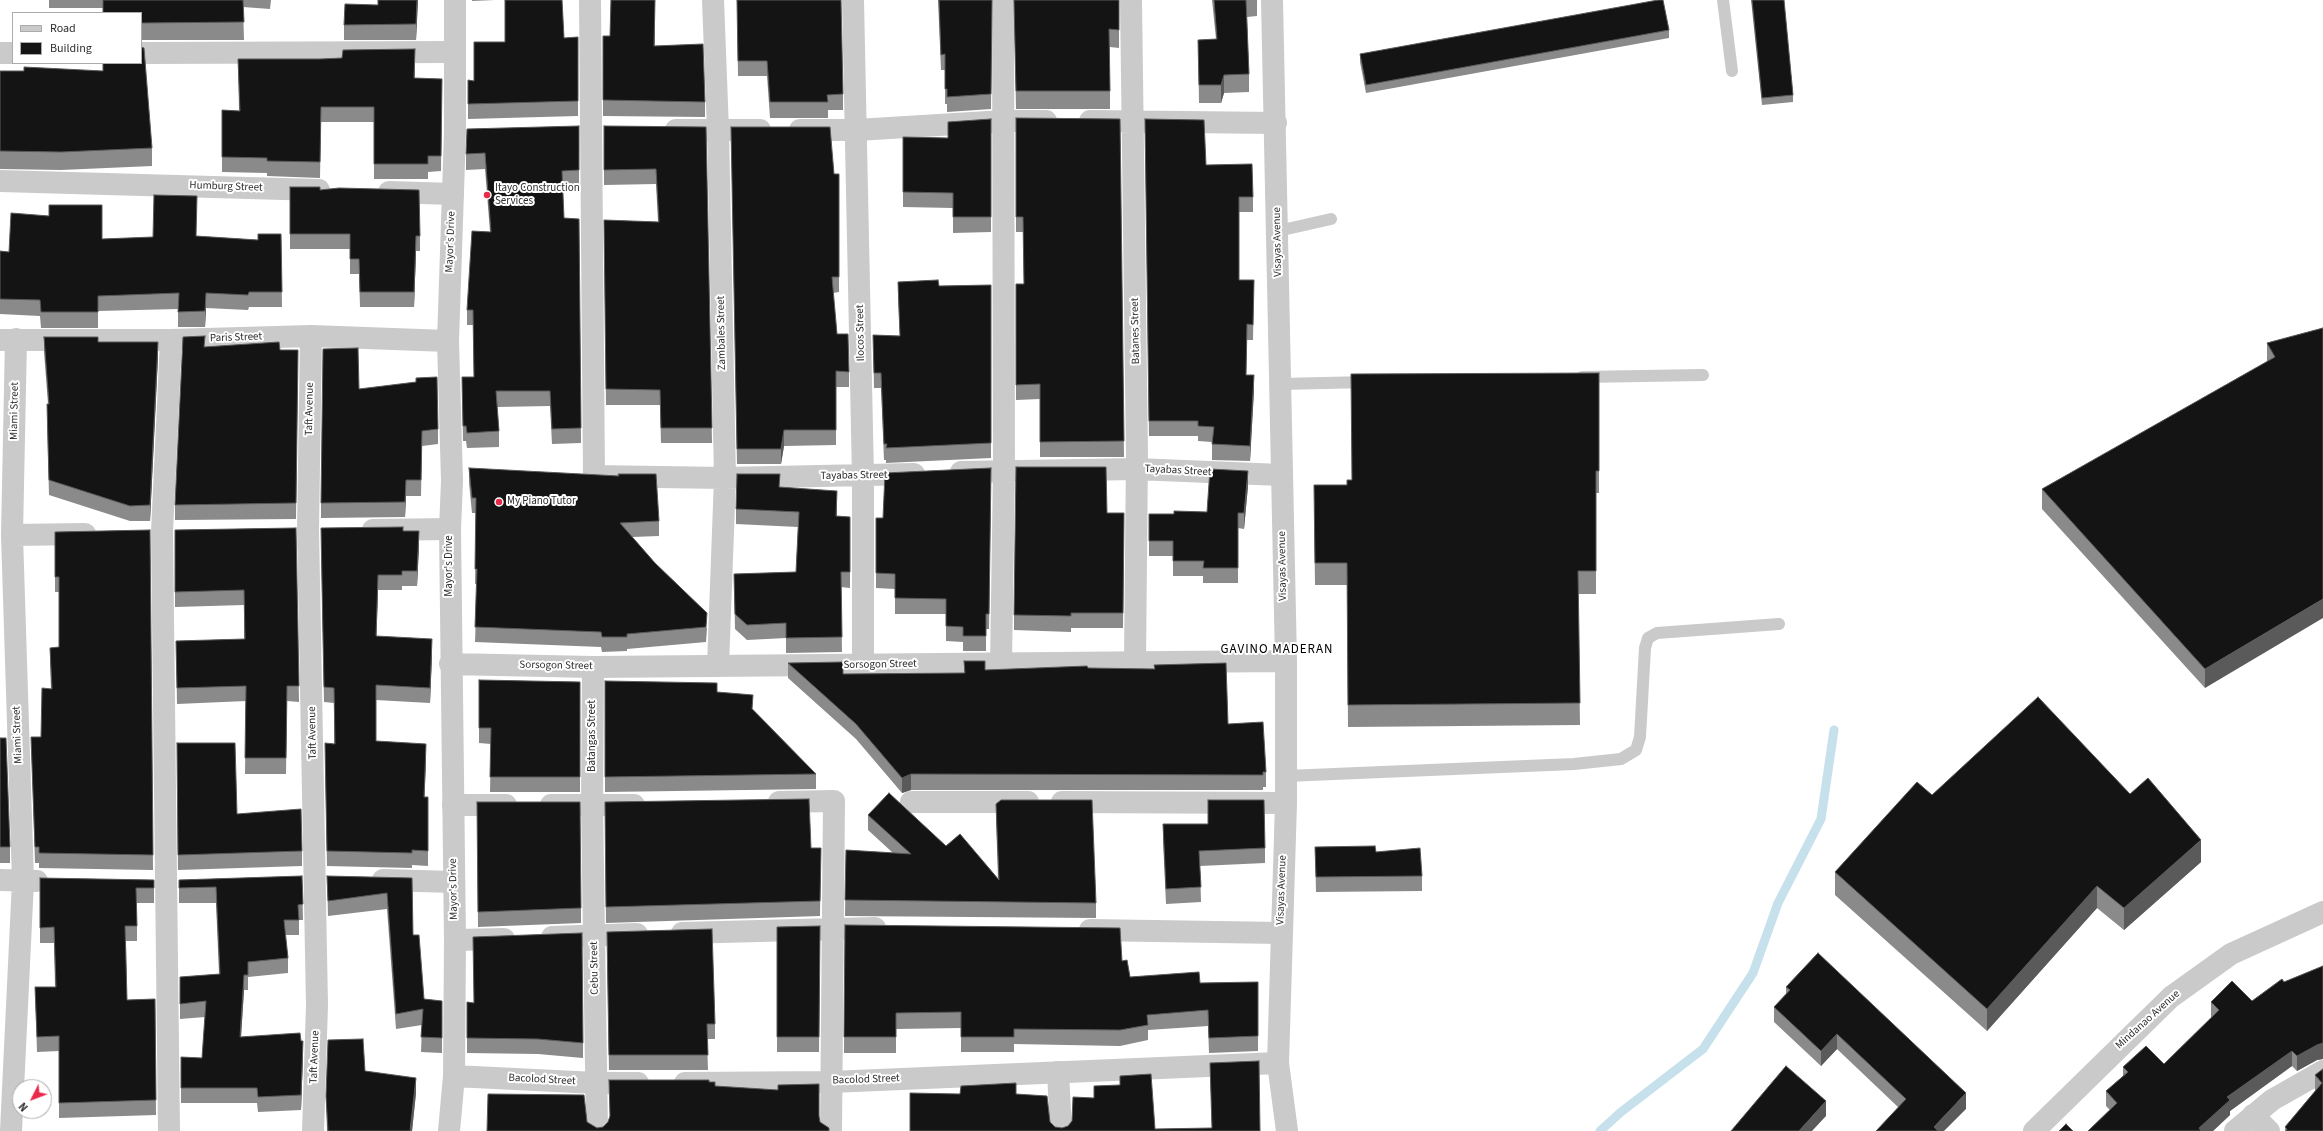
<!DOCTYPE html>
<style>
body{margin:0}
#map{position:relative;width:2323px;height:1131px;overflow:hidden;background:#fff;font-family:"Source Sans 3",sans-serif}
canvas{display:block}
.legend{position:absolute;left:12px;top:12px;width:130px;height:52px;box-sizing:border-box;background:#fff;border:1px solid #ababab;margin:0;padding:5px 7px;list-style:none;font-size:12px;color:#2d2d2d}
.legend li{display:flex;align-items:center;gap:8px;height:20px}
.legend b{width:20px;border:1px solid #ababab}
.north{position:absolute;left:12px;top:1079px;width:40px;height:40px;box-sizing:border-box;background:#fff;border:1px solid #ababab;border-radius:50%;rotate:228deg;font-size:11px;font-weight:700;line-height:16px;text-align:center;color:#2d2d2d}
.north::after{content:'';display:block;margin:auto;width:14px;height:18px;background:#e92b4b;clip-path:polygon(50% 0,100% 100%,50% 72%,0 100%)}
</style>
<div id="map">
<canvas width="2323" height="1131"></canvas>
<ul class="legend">
<li><b style="height:5px;background:#cacaca"></b>Road</li>
<li><b style="height:11px;background:#141414"></b>Building</li>
</ul>
<div class="north">N</div>
</div>
<script>
const ctx = document.querySelector('canvas').getContext('2d');
ctx.lineJoin = 'round';
const poly = rows => new Path2D(rows.map(r => 'M' + r).join(''));
function trace(path, color, width, dash) { ctx.strokeStyle = color; ctx.lineWidth = width; ctx.lineCap = dash ? 'butt' : 'round'; ctx.setLineDash(dash || []); ctx.stroke(path); }
function fill(path, color) { ctx.fillStyle = color; ctx.fill(path, 'evenodd'); }
function label(font, color, halo, rows, align = 'center') {
  ctx.font = font + ' "Source Sans 3",sans-serif'; ctx.lineWidth = 4; ctx.setLineDash([]); ctx.textBaseline = 'middle'; ctx.strokeStyle = halo; ctx.fillStyle = color; for (const [text, x, y, turn = 0] of rows) {
    ctx.save(); ctx.translate(x, y); ctx.rotate((+turn || 0) * Math.PI / 180); ctx.textAlign = isNaN(turn) ? turn : align; if (halo) ctx.strokeText(text, 0, 0); ctx.fillText(text, 0, 0); ctx.restore();
  }
}
const stream = poly([
 [1600,1131,1621,1112,1703,1049,1753,973,1778,903,1821,819,1834,730]
]);
const service = poly([
 [1723,0,1732,71],
 [1278,231,1331,219],
 [1582,377,1703,375],
 [1280,384,1368,382],
 [1286,776,1574,764,1621,759,1636,750,1640,737,1645,648,1648,638,1657,633,1779,624]
]);
const minor = poly([
 [590,0,594,476,725,478,914,474],
 [713,0,718,130,725,478,718,666],
 [853,0,863,477,863,665],
 [1131,0,1137,454,1135,663],
 [0,53,13,53],
 [141,53,455,52],
 [1090,121,1276,123],
 [676,130,760,130],
 [800,130,857,130,1004,121,1046,121],
 [0,181,319,190],
 [389,192,453,194],
 [311,336,308,530,317,1005,313,1131],
 [0,340,171,340,311,336,448,341],
 [961,472,1136,469,1281,475],
 [373,530,450,529],
 [12,535,85,534],
 [1001,664,1004,470,1003,0],
 [593,667,592,805,597,1131],
 [779,802,834,801,831,1131],
 [911,802,1028,802],
 [1062,802,1286,803],
 [453,805,506,805],
 [551,805,634,805],
 [0,880,37,881],
 [383,880,454,882],
 [1090,930,1281,933],
 [682,933,875,928],
 [552,937,637,934],
 [455,940,504,939],
 [1058,1072,1061,1131],
 [2253,1115,2269,1131],
 [11,1131,23,881,12,535,16,339],
 [169,1131,162,532,171,340],
 [2235,1131,2272,1100,2323,1071]
]);
const tertiary = poly([
 [1272,0,1286,661,1286,803,1278,1063,1287,1131],
 [450,664,593,667,1286,661],
 [454,1076,596,1083,638,1083],
 [685,1083,831,1082,1278,1063],
 [449,1131,454,1076,455,940,450,529,452,481,448,341,455,132,455,0],
 [2034,1131,2171,997,2231,954,2323,912]
]);
const wall = poly([
 [49,0,271,0,270,9,243,7,244,40,141,40,141,13,103,8,49,8],
 [378,0,418,0,416,40,344,40,344,25,378,5],
 [472,0,495,0,472,1],
 [505,0,578,0,562,0,564,38,578,37,578,116,468,119,468,80,474,81,505,42],
 [602,0,655,0,655,46,705,102,705,117,603,116,603,36,610,36,611,0],
 [737,0,843,94,843,110,828,110,828,118,770,118,767,76,738,76],
 [938,0,992,0,991,109,947,112,947,104,945,104,945,70,941,70],
 [1014,0,1119,0,1119,48,1110,47,1110,109,1016,109],
 [1212,0,1257,0,1257,16,1247,17,1249,74,1249,92,1224,93,1221,103,1199,103,1198,40,1216,39],
 [1751,0,1784,0,1793,95,1793,102,1762,105],
 [1669,30,1669,38,1366,93,1360,62,1360,54],
 [238,59,415,65,415,78,442,79,441,171,428,172,428,179,374,179,374,122,321,122,320,178,267,176,267,173,222,172,222,110,239,111],
 [0,71,103,71,152,148,152,166,61,170,0,169],
 [1016,118,1120,119,1124,457,1040,457,1040,399,1016,400,1016,284,1024,284,1023,232,1016,232],
 [991,119,991,232,953,233,953,208,903,207,903,137,948,138],
 [1145,119,1206,165,1253,197,1253,212,1239,212,1239,280,1254,280,1253,340,1247,340,1246,375,1254,390,1250,461,1212,460,1212,442,1198,441,1198,436,1149,436],
 [579,126,579,185,562,186,564,218,579,219,581,443,552,444,550,406,497,407,499,431,499,447,467,448,466,441,463,441,462,377,474,377,473,325,467,325,467,310,490,232,485,169,466,170,466,154],
 [604,126,706,127,712,443,661,443,660,405,606,405,604,220,658,222,656,184,604,185],
 [731,127,834,174,839,174,839,292,833,293,837,334,849,372,849,387,836,387,836,445,784,446,781,464,737,464],
 [290,187,320,190,420,236,420,251,416,251,414,307,360,307,359,274,350,274,350,249,290,249],
 [281,234,282,307,249,307,248,310,206,308,205,327,178,327,178,309,98,311,98,328,41,328,40,316,0,314,0,251,9,252,102,239,196,236,258,240],
 [898,282,939,286,991,285,991,458,886,463,886,460,884,460,881,388,874,388,873,335,900,336,898,297],
 [2323,328,2205,688,2042,509,2042,489,2267,362,2267,343],
 [44,337,98,342,158,357,150,521,130,521,49,495,47,419,47,404,48,404,44,352],
 [205,347,280,350,298,350,296,519,175,520,175,505],
 [1599,373,1599,493,1596,493,1596,594,1578,594,1580,725,1348,727,1347,585,1315,585,1314,508,1347,485,1352,480],
 [359,389,438,429,438,444,422,446,421,496,406,496,405,517,321,518,321,503],
 [469,468,659,521,659,536,632,537,707,628,706,642,627,649,627,651,602,652,601,647,475,642,477,584,475,584,476,513,472,513,469,483],
 [991,483,989,629,986,629,986,651,963,651,963,642,946,641,946,614,895,614,895,589,876,588,876,518,883,518],
 [1248,486,1244,529,1238,528,1238,583,1203,583,1203,576,1173,576,1173,556,1149,556,1149,514,1174,514,1207,512],
 [780,487,837,506,837,516,850,517,850,588,841,587,842,652,786,653,786,638,747,640,735,629,734,574,796,572,798,527,736,524,736,509],
 [1107,513,1124,513,1123,628,1071,628,1071,632,1014,630,1014,615],
 [296,528,299,702,287,701,286,774,245,774,246,701,177,704,176,641,244,639,244,605,175,607,175,530],
 [150,530,153,870,39,868,39,863,35,863,31,737,41,737,51,689,50,663,50,648,59,647,59,592,55,592,55,532],
 [403,531,419,546,417,586,402,586,402,590,378,590,376,636,432,655,430,703,376,700,376,741,426,759,424,797,428,797,428,866,412,865,412,868,327,866,325,758,334,744,334,703,324,702,321,543],
 [964,661,985,670,1088,668,1228,724,1266,772,1266,787,1263,787,1263,790,911,790,902,793,856,739,788,678,788,663,843,674,964,673],
 [479,680,580,682,580,792,490,792,491,744,479,743],
 [605,681,717,692,753,709,816,774,816,789,605,792],
 [0,738,10,847,10,863,0,863],
 [177,743,237,814,302,851,302,866,178,870],
 [2130,794,2201,862,2124,930,2097,908,1987,1031,1835,895,1835,872,1932,795],
 [1208,800,1265,848,1265,863,1200,866,1201,902,1166,904,1163,840,1163,824,1208,824],
 [477,802,581,908,581,923,478,927],
 [996,804,1096,903,1096,918,845,916,846,850,893,853,868,830,868,815,946,846,998,879,996,819],
 [605,817,811,848,821,848,820,916,606,923],
 [1315,847,1376,852,1422,876,1422,891,1316,892],
 [302,876,303,920,299,920,299,935,285,935,288,958,288,973,248,977,248,990,244,990,241,1037,301,1041,303,1056,301,1110,258,1112,257,1103,181,1103,181,1057,202,1058,205,1017,180,1019,180,977,219,974,216,903,179,903,179,880],
 [327,876,412,878,413,935,424,999,442,1001,442,1053,421,1052,422,1025,396,1029,387,909,328,916],
 [40,878,154,880,154,903,137,903,137,941,126,941,127,1000,155,999,156,1115,59,1118,59,1051,37,1052,35,987,55,987,54,943,40,943],
 [845,925,1122,961,1130,977,1200,983,1258,982,1258,1051,1209,1053,1208,1026,1148,1030,1148,1040,1120,1046,1014,1044,1014,1052,961,1052,961,1028,896,1029,896,1053,844,1053],
 [820,926,819,1052,777,1052,777,927],
 [607,948,715,1024,715,1039,707,1039,708,1070,609,1070],
 [2323,966,2323,1059,2317,1060,2297,1071,2292,1066,2230,1111,2230,1115,2213,1131,2088,1131,2110,1110,2106,1106,2106,1091,2123,1076,2123,1067,2164,1064,2211,1018,2211,1002,2252,1001,2284,982],
 [1786,987,1966,1109,1898,1107,1837,1049,1821,1066,1774,1022,1774,1007,1786,994],
 [467,1002,474,1003,583,1043,583,1058,538,1054,467,1053],
 [1210,1063,1260,1131,910,1131,960,1094,1016,1094,1055,1127,1062,1128,1068,1126,1094,1098,1120,1085,1120,1076,1155,1129,1212,1128],
 [2323,1069,2323,1131,2285,1131,2285,1127,2315,1091,2315,1075],
 [365,1071,416,1093,412,1131,327,1131,326,1096]
]);
const shadedWall = poly([
 [417,0,418,0,416,40,416,24],
 [1224,75,1224,93,1221,103,1221,85],
 [416,236,416,251,414,307,414,292],
 [206,293,206,308,205,327,205,311],
 [158,342,158,357,150,521,150,505],
 [1254,375,1254,390,1250,461,1250,446],
 [784,430,784,446,781,464,781,449],
 [1248,471,1248,486,1244,529,1244,513],
 [406,480,406,496,405,517,405,502],
 [837,491,837,506,836,531,836,516],
 [419,531,419,546,417,586,417,571],
 [378,575,378,590,376,651,376,636],
 [2323,599,2323,618,2205,688,2205,669],
 [432,639,432,655,430,703,430,688],
 [426,744,426,759,424,812,424,797],
 [911,774,911,790,902,793,902,778],
 [2201,840,2201,862,2124,930,2124,908],
 [2097,886,2097,908,1987,1031,1987,1009],
 [244,975,244,990,240,1052,240,1037],
 [1837,1034,1837,1049,1821,1066,1821,1051],
 [303,1041,303,1056,301,1110,301,1095],
 [2323,1043,2323,1059,2317,1060,2297,1071,2297,1056,2317,1045],
 [2292,1051,2292,1066,2230,1111,2230,1115,2213,1131,2199,1131,2199,1128,2227,1097],
 [416,1078,416,1093,412,1131,410,1131],
 [1966,1093,1966,1109,1944,1131,1934,1131,1934,1127],
 [1826,1101,1826,1116,1812,1131,1799,1131]
]);
const building = poly([
 [103,0,243,0,244,22,141,23,141,13,103,13,103,0],
 [378,0,417,0,416,24,344,25,345,4,378,5,378,0],
 [505,0,562,0,564,38,578,37,578,101,468,104,468,80,474,81,474,42,505,42,505,0],
 [611,0,655,0,654,46,703,44,705,102,603,100,603,36,610,36,611,0],
 [737,0,841,0,843,94,827,95,828,102,770,102,767,61,738,61,737,0],
 [939,0,992,0,991,94,947,97,947,89,945,89,945,54,941,55,939,0],
 [1014,0,1119,0,1119,30,1109,29,1110,91,1016,91,1014,0],
 [1214,0,1246,0,1249,74,1224,75,1221,85,1199,85,1198,40,1217,39,1214,0],
 [1658,0,1663,0,1669,30,1366,85,1360,54,1658,0],
 [1752,0,1784,0,1793,95,1762,98,1752,0],
 [141,47,144,48,152,148,61,152,0,151,0,71,24,71,24,67,103,71,103,63,141,63,141,47],
 [415,49,414,78,442,79,441,156,428,156,428,164,374,164,374,107,321,107,320,162,267,161,267,158,222,157,222,110,240,111,238,59,320,59,342,58,343,50,415,49],
 [1016,118,1120,119,1124,441,1040,442,1040,384,1016,385,1016,284,1024,284,1023,217,1016,217,1016,118],
 [991,119,991,217,953,217,953,193,903,192,903,137,948,138,948,122,991,119],
 [1145,119,1204,120,1206,165,1252,164,1253,197,1239,197,1239,280,1254,280,1253,325,1247,324,1246,375,1254,375,1250,446,1212,444,1214,427,1198,426,1198,421,1149,421,1145,119],
 [579,126,579,170,562,171,564,218,579,219,581,428,552,429,550,391,496,391,499,431,467,433,466,426,463,426,462,377,474,377,473,310,467,310,472,231,491,232,485,153,466,154,467,129,579,126],
 [604,126,706,127,712,428,661,428,660,390,606,389,604,220,659,222,656,169,604,170,604,126],
 [731,127,830,127,834,174,839,174,839,277,832,277,837,334,848,334,849,372,836,371,836,430,784,430,781,449,737,449,731,127],
 [290,187,320,187,320,190,339,188,419,190,420,236,416,236,414,292,360,292,359,259,350,259,350,234,290,234,290,187],
 [154,195,197,196,196,236,258,240,258,234,281,234,282,292,249,292,248,295,206,293,205,311,178,312,179,293,98,296,98,312,41,312,40,300,0,299,0,251,9,252,11,213,49,216,49,205,102,205,102,239,153,237,154,195],
 [938,280,939,286,991,285,991,443,886,448,887,444,884,444,881,373,874,373,873,335,900,336,898,282,938,280],
 [2323,328,2323,599,2205,669,2042,489,2275,357,2267,343,2323,328],
 [205,336,204,347,279,342,280,350,298,350,296,503,175,505,183,337,205,336],
 [44,337,98,337,98,342,158,342,150,505,130,506,49,480,47,404,49,404,44,337],
 [358,348,359,389,416,382,416,378,437,377,438,429,422,431,421,480,406,480,405,502,321,503,323,349,358,348],
 [1599,373,1599,471,1596,471,1596,571,1578,571,1580,703,1348,705,1347,563,1315,563,1314,485,1347,485,1347,480,1352,480,1351,374,1599,373],
 [1016,467,1106,467,1107,513,1124,513,1123,613,1071,613,1071,616,1014,615,1016,467],
 [469,468,619,476,618,474,656,474,659,521,620,523,655,563,707,613,706,627,627,634,627,637,602,637,601,632,475,627,477,569,475,569,476,498,472,498,469,468],
 [991,468,989,614,986,614,986,636,963,636,963,627,946,626,946,599,895,598,895,574,876,573,876,518,883,518,885,473,991,468],
 [1210,469,1248,471,1244,513,1238,513,1238,568,1203,568,1204,561,1173,561,1173,541,1149,541,1149,514,1174,514,1174,511,1207,512,1210,469],
 [737,474,780,474,779,487,837,491,836,516,850,517,850,572,841,572,842,637,786,638,786,623,747,625,735,614,734,574,796,572,799,512,736,509,737,474],
 [403,527,403,531,419,531,417,571,402,571,402,575,378,575,376,636,432,639,430,688,376,685,376,741,426,744,424,797,428,797,428,851,412,850,412,853,327,851,325,743,335,744,334,688,324,687,321,528,403,527],
 [296,528,299,686,287,686,286,758,245,758,246,686,177,688,176,641,245,639,244,590,175,592,175,530,296,528],
 [150,530,153,855,39,853,39,847,35,847,31,737,41,737,42,688,52,689,50,648,59,647,59,577,55,577,55,532,150,530],
 [964,661,985,661,985,670,1087,666,1088,668,1155,669,1154,665,1226,663,1228,724,1263,722,1266,772,1263,772,1263,775,911,774,902,778,856,724,788,663,843,662,843,674,965,673,964,661],
 [479,680,580,682,580,777,490,777,491,728,479,728,479,680],
 [605,681,717,683,717,692,753,695,752,709,816,774,605,777,605,681],
 [2038,697,2130,794,2148,778,2201,840,2124,908,2097,886,1987,1009,1835,872,1917,782,1932,795,2038,697],
 [0,738,6,738,10,847,0,847,0,738],
 [177,743,235,743,237,814,301,809,302,851,178,855,177,743],
 [889,793,946,846,960,834,999,880,996,804,1001,800,1092,800,1096,903,845,900,846,850,911,854,868,815,889,793],
 [809,799,811,848,821,848,820,901,606,907,605,802,809,799],
 [1208,800,1264,800,1265,848,1199,851,1201,887,1166,889,1163,824,1208,824,1208,800],
 [477,802,580,802,581,908,478,912,477,802],
 [1375,846,1376,852,1420,848,1422,876,1316,877,1315,847,1375,846],
 [302,876,303,904,298,905,299,920,284,920,288,958,248,962,248,975,244,975,240,1037,300,1033,301,1041,303,1041,301,1095,258,1097,257,1088,181,1088,181,1057,202,1058,206,1001,180,1004,180,977,220,974,216,887,179,888,179,880,302,876],
 [327,876,412,878,413,935,419,935,424,999,442,1001,442,1038,421,1037,423,1009,396,1014,387,893,328,901,327,876],
 [40,878,154,880,154,888,136,888,137,926,125,926,127,1000,155,999,156,1100,59,1103,59,1036,37,1037,35,987,56,987,54,927,40,928,40,878],
 [845,925,1120,928,1122,961,1127,960,1130,977,1199,972,1200,983,1258,982,1258,1036,1209,1038,1208,1010,1147,1015,1148,1025,1120,1030,1014,1029,1014,1037,961,1037,961,1012,896,1013,896,1037,844,1037,845,925],
 [820,926,819,1037,777,1037,777,927,820,926],
 [712,929,715,1024,707,1024,708,1055,609,1055,607,932,712,929],
 [582,933,583,1043,538,1039,467,1038,467,1002,474,1003,473,937,582,933],
 [1818,953,1966,1093,1934,1127,1938,1131,1876,1131,1906,1099,1837,1034,1821,1051,1774,1007,1790,990,1786,987,1818,953],
 [2323,966,2323,1043,2317,1045,2297,1056,2292,1051,2227,1097,2230,1100,2199,1128,2201,1131,2088,1131,2117,1103,2106,1091,2128,1072,2123,1067,2146,1046,2164,1064,2219,1010,2211,1002,2232,981,2252,1001,2282,979,2284,982,2323,966],
 [363,1039,365,1071,416,1078,410,1131,328,1131,326,1096,328,1040,363,1039],
 [1259,1061,1260,1131,910,1131,910,1093,960,1094,961,1086,1016,1083,1016,1094,1047,1096,1050,1122,1055,1127,1062,1128,1068,1126,1072,1121,1073,1097,1094,1098,1094,1086,1120,1085,1120,1076,1151,1074,1155,1129,1212,1128,1210,1063,1259,1061],
 [1786,1066,1826,1101,1799,1131,1731,1131,1786,1066],
 [2323,1069,2323,1131,2286,1131,2287,1129,2285,1127,2322,1083,2315,1075,2323,1069],
 [609,1080,709,1080,709,1082,715,1082,715,1086,778,1090,778,1085,819,1084,819,1116,820,1122,829,1128,829,1131,487,1131,488,1094,584,1095,587,1122,597,1128,603,1127,608,1122,610,1116,609,1080],
 [2066,1124,2073,1131,2059,1131,2066,1124]
]);
const markers = [
 [487,195,4,"#e92b4b"],
 [499,502,4,"#e92b4b"]
];
const streetNames = [
 ["Humburg Street",226,187,2],
 ["Mayor's Drive",451,242,-88],
 ["Visayas Avenue",1278,242,-91],
 ["Batanes Street",1136,331,-91],
 ["Zambales Street",722,333,-91],
 ["Ilocos Street",861,333,-91],
 ["Paris Street",236,338,-2],
 ["Taft Avenue",310,409,-89],
 ["Miami Street",15,411,-89],
 ["Tayabas Street",1178,471,3],
 ["Tayabas Street",854,476,-1],
 ["Mayor's Drive",450,566,-90],
 ["Visayas Avenue",1283,566,-91],
 ["Sorsogon Street",880,665,-1],
 ["Sorsogon Street",556,666,1],
 ["Taft Avenue",313,733,-91],
 ["Miami Street",18,735,-92],
 ["Batangas Street",593,736,-90],
 ["Mayor's Drive",454,889,-91],
 ["Visayas Avenue",1282,890,-88],
 ["Cebu Street",595,968,-91],
 ["Mindanao Avenue",2148,1020,-42],
 ["Taft Avenue",315,1057,-88],
 ["Bacolod Street",542,1080,3],
 ["Bacolod Street",866,1080,-2]
];
const poiNames = [
 ["Itayo Construction",495,189],
 ["Services",495,202],
 ["My Piano Tutor",507,502]
];
const quarterNames = [
 ["GAVINO MADERAN",1277,650]
];
trace(stream, '#c6e1ec', 9);
trace(service, '#cacaca', 12);
trace(minor, '#cacaca', 22);
trace(tertiary, '#cacaca', 22);
fill(wall, '#8a8a8a');
fill(shadedWall, '#5a5a5a');
fill(building, '#141414');
trace(building, '#5a5a5a', 1);
for (const [x, y, r, color] of markers) { const dot = new Path2D(); dot.arc(x, y, r, 0, 2 * Math.PI); ctx.fillStyle = color; ctx.fill(dot); trace(dot, '#fff', 1.5); }
label('11px', '#2d2d2d', '#fff', streetNames);
label('11px', '#2d2d2d', '#fff', poiNames, 'left');
ctx.letterSpacing = '1px';
label('13px', '#000', '#fff', quarterNames);
ctx.letterSpacing = '0px';
</script>
